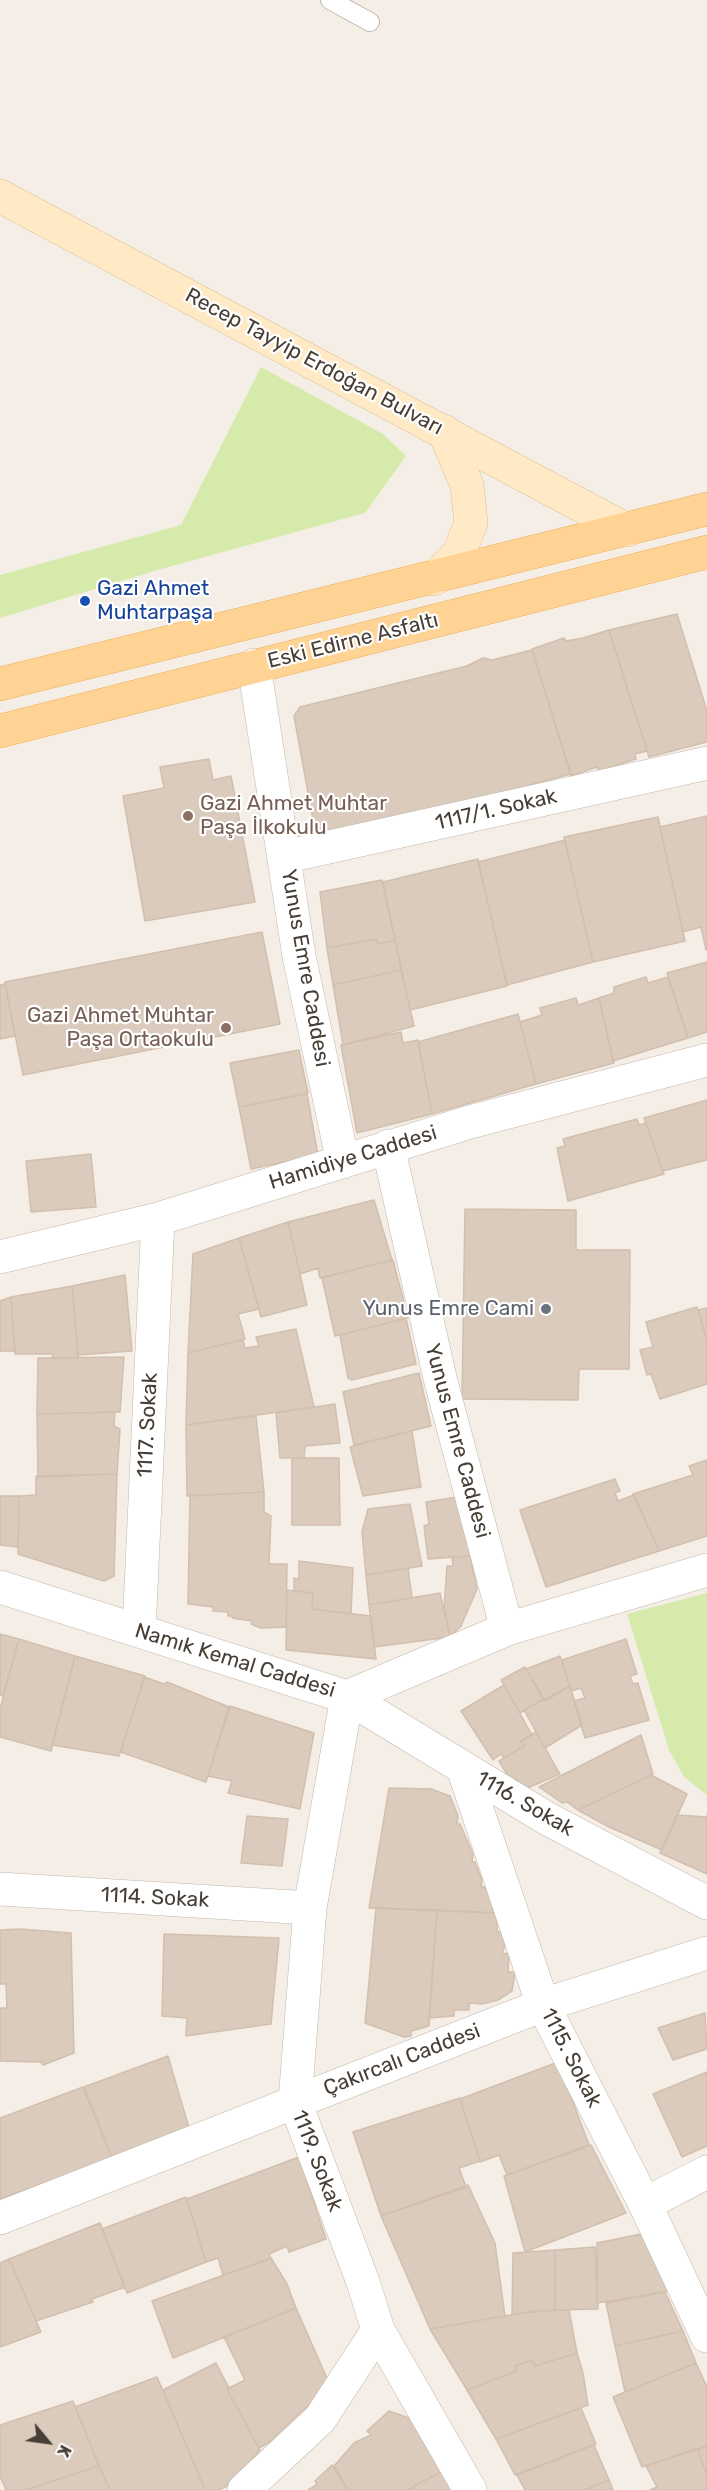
<!DOCTYPE html>
<meta charset="utf-8">
<style>
body{margin:0}
#map{position:relative;width:707px;height:2490px;overflow:hidden;background:#f4eee6;font-family:Rubik,sans-serif}
canvas{display:block}
.north{position:absolute;left:18px;top:2412px;width:60px;height:60px;-webkit-text-stroke:4px #fff;paint-order:stroke;rotate:119deg;font-size:16px;font-weight:700;line-height:24px;text-align:center;color:#473e35}
.north::after{content:'';display:block;margin:auto;width:21px;height:27px;background:#473e35;clip-path:polygon(50% 0,100% 100%,50% 72%,0 100%)}
</style>
<div id="map">
<canvas width="707" height="2490"></canvas>
<div class="north">K</div>
</div>
<script>
const ctx = document.querySelector('canvas').getContext('2d');
ctx.lineJoin = 'round';
function fill(path, color) { ctx.fillStyle = color; ctx.fill(path, 'evenodd'); }
const poly = rows => new Path2D(rows.map(r => 'M' + r).join(''));
function trace(path, color, width, dash) { ctx.strokeStyle = color; ctx.lineWidth = width; ctx.lineCap = dash ? 'butt' : 'round'; ctx.setLineDash(dash || []); ctx.stroke(path); }
function label(font, color, halo, rows, align = 'center') {
  ctx.font = font + ' Rubik,sans-serif'; ctx.lineWidth = 4.5; ctx.setLineDash([]); ctx.textBaseline = 'middle'; ctx.strokeStyle = halo; ctx.fillStyle = color; for (const [text, x, y, turn = 0] of rows) {
    ctx.save(); ctx.translate(x, y); ctx.rotate((+turn || 0) * Math.PI / 180); ctx.textAlign = isNaN(turn) ? turn : align; if (halo) ctx.strokeText(text, 0, 0); ctx.fillText(text, 0, 0); ctx.restore();
  }
}
const green = poly([
 [261,367,383,434,406,456,365,513,161,569,0,618,0,575,181,525],
 [707,1593,707,1795,684,1777,669,1750,627,1614]
]);
const building = poly([
 [677,614,707,711,707,742,649,757,609,630,677,614],
 [609,630,647,751,635,754,636,759,599,771,597,767,571,776,532,649,564,638,566,641,583,638,609,630],
 [532,650,571,774,317,842,294,716,300,707,467,666,483,658,492,660,532,650],
 [209,759,213,780,231,776,255,902,145,921,123,796,164,788,160,767,209,759],
 [707,816,707,950,706,950,701,927,683,932,660,827,707,816],
 [658,817,685,941,593,962,564,837,658,817],
 [565,840,593,962,507,985,478,862,565,840],
 [478,859,507,986,410,1010,383,882,478,859],
 [382,880,395,940,378,944,376,939,327,948,320,892,382,880],
 [262,932,280,1024,23,1075,5,982,262,932],
 [376,939,378,944,395,940,401,970,333,985,327,948,376,939],
 [707,962,707,1032,688,1038,667,973,707,962],
 [401,970,414,1026,343,1045,333,985,401,970],
 [646,977,648,983,668,977,688,1038,613,1061,599,998,614,993,614,987,646,977],
 [5,984,15,1036,0,1039,0,985,5,984],
 [576,998,578,1005,599,998,614,1063,536,1084,520,1022,542,1015,540,1008,576,998],
 [518,1014,536,1084,432,1114,418,1042,518,1014],
 [401,1032,403,1043,418,1040,432,1114,357,1133,341,1045,401,1032],
 [299,1050,308,1093,239,1107,230,1063,299,1050],
 [307,1094,318,1155,251,1169,239,1107,307,1094],
 [707,1100,707,1160,663,1171,644,1118,707,1100],
 [637,1119,639,1125,646,1123,664,1174,568,1201,557,1148,565,1146,563,1139,637,1119],
 [91,1154,96,1207,31,1212,26,1161,91,1154],
 [374,1200,392,1260,320,1278,318,1268,300,1274,288,1222,374,1200],
 [465,1209,576,1210,576,1250,630,1250,629,1369,579,1369,578,1400,462,1399,465,1209],
 [288,1222,307,1305,261,1317,239,1238,288,1222],
 [239,1238,259,1309,238,1314,245,1339,188,1353,193,1254,239,1238],
 [393,1260,408,1318,335,1336,322,1278,393,1260],
 [125,1275,132,1351,78,1355,72,1286,125,1275],
 [72,1286,78,1358,53,1358,52,1354,15,1354,11,1297,72,1286],
 [11,1297,15,1351,0,1351,0,1301,11,1297],
 [697,1307,707,1341,707,1384,660,1399,651,1374,647,1375,640,1350,653,1347,646,1322,697,1307],
 [707,1308,707,1341,698,1310,707,1308],
 [406,1318,416,1364,352,1380,348,1378,340,1335,406,1318],
 [296,1329,314,1407,186,1425,188,1353,243,1340,245,1348,259,1346,256,1337,296,1329],
 [124,1357,120,1412,37,1414,38,1358,124,1357],
 [419,1373,431,1426,354,1445,343,1392,419,1373],
 [335,1404,340,1443,305,1446,304,1458,280,1458,276,1413,335,1404],
 [115,1412,114,1426,120,1429,117,1474,38,1477,37,1414,115,1412],
 [256,1416,264,1492,187,1496,186,1425,256,1416],
 [412,1431,421,1487,363,1496,350,1447,412,1431],
 [292,1458,339,1458,340,1525,292,1525,292,1458],
 [707,1460,707,1536,659,1551,633,1494,693,1475,689,1466,707,1460],
 [117,1474,114,1576,104,1581,18,1554,19,1496,36,1495,36,1476,117,1474],
 [615,1479,620,1491,615,1493,618,1501,634,1495,659,1551,546,1587,520,1510,615,1479],
 [264,1492,264,1512,271,1516,269,1564,287,1564,286,1627,261,1628,251,1624,252,1621,232,1618,233,1616,228,1616,228,1612,213,1611,213,1607,188,1604,190,1496,264,1492],
 [0,1496,19,1496,18,1547,0,1545,0,1496],
 [463,1496,470,1556,428,1559,424,1526,429,1524,426,1502,463,1496],
 [410,1504,422,1566,366,1575,362,1532,368,1509,410,1504],
 [470,1556,477,1589,461,1626,450,1637,444,1608,447,1566,453,1566,452,1557,470,1556],
 [299,1561,353,1568,351,1614,312,1609,313,1593,294,1591,294,1578,299,1579,299,1561],
 [408,1568,412,1598,369,1605,366,1575,408,1568],
 [287,1590,313,1593,312,1609,371,1616,376,1659,286,1650,287,1590],
 [440,1593,450,1637,374,1647,369,1605,440,1593],
 [0,1634,19,1639,3,1696,0,1695,0,1634],
 [19,1639,75,1656,51,1751,0,1737,0,1709,19,1639],
 [626,1639,637,1674,630,1676,633,1684,638,1683,649,1720,585,1738,574,1701,585,1698,581,1688,571,1691,562,1660,626,1639],
 [75,1656,145,1676,119,1756,52,1745,75,1656],
 [560,1656,570,1686,545,1701,526,1669,560,1656],
 [525,1667,543,1699,520,1713,501,1680,525,1667],
 [144,1677,164,1684,167,1682,229,1707,206,1782,121,1752,144,1677],
 [504,1685,532,1735,521,1741,524,1746,504,1758,501,1754,493,1760,461,1711,504,1685],
 [570,1686,582,1725,545,1748,524,1710,570,1686],
 [230,1706,314,1733,300,1809,228,1793,232,1781,208,1776,230,1706],
 [536,1732,560,1774,525,1789,516,1779,511,1781,499,1761,524,1746,521,1741,536,1732],
 [641,1735,653,1774,578,1810,567,1802,562,1803,539,1787,641,1735],
 [651,1775,687,1794,662,1850,609,1827,578,1810,651,1775],
 [389,1788,431,1789,450,1796,458,1816,457,1824,460,1824,473,1854,472,1862,475,1862,482,1880,481,1886,486,1888,493,1902,493,1913,369,1908,389,1788],
 [677,1815,707,1817,707,1815,707,1874,660,1853,677,1815],
 [247,1816,288,1819,282,1866,241,1863,247,1816],
 [376,1908,437,1910,429,2026,411,2031,411,2036,404,2037,365,2023,376,1908],
 [437,1910,497,1913,497,1932,502,1932,505,1945,502,1954,509,1953,508,1972,515,1972,512,1991,498,2000,482,2004,469,2003,469,2010,454,2010,454,2016,429,2018,437,1910],
 [19,1929,71,1933,74,2053,43,2065,41,2062,0,2061,0,2008,7,2008,6,1984,0,1984,0,1930,19,1929],
 [164,1934,279,1938,271,2024,186,2036,187,2018,162,2016,164,1934],
 [705,2013,707,2049,673,2060,658,2028,705,2013],
 [168,2056,189,2128,112,2158,84,2087,168,2056],
 [558,2062,589,2145,507,2175,499,2155,480,2162,460,2099,558,2062],
 [707,2072,707,2146,682,2157,653,2094,707,2072],
 [83,2087,112,2158,0,2199,0,2118,83,2087],
 [460,2098,480,2161,459,2168,466,2187,381,2216,353,2132,460,2098],
 [591,2145,626,2213,525,2252,504,2176,591,2145],
 [299,2157,326,2239,289,2252,287,2246,269,2254,271,2258,262,2262,223,2275,218,2258,206,2262,187,2199,299,2157],
 [468,2185,495,2243,505,2316,430,2329,381,2216,468,2185],
 [186,2197,206,2262,127,2293,102,2229,186,2197],
 [100,2223,125,2287,92,2299,93,2302,36,2321,9,2259,100,2223],
 [651,2232,669,2291,597,2303,597,2243,651,2232],
 [595,2247,598,2309,555,2310,555,2250,595,2247],
 [555,2250,555,2310,512,2314,513,2253,555,2250],
 [271,2258,287,2284,296,2308,173,2358,152,2301,271,2258],
 [9,2259,41,2332,0,2347,0,2263,9,2259],
 [665,2292,683,2331,615,2346,606,2303,665,2292],
 [296,2308,330,2385,268,2443,259,2448,227,2389,245,2380,224,2337,296,2308],
 [569,2310,577,2353,535,2366,533,2360,515,2366,517,2371,467,2390,430,2329,534,2311,569,2310],
 [683,2331,696,2363,625,2392,615,2346,683,2331],
 [577,2353,583,2373,588,2405,496,2439,467,2390,517,2371,515,2366,533,2360,535,2366,577,2353],
 [216,2363,229,2388,227,2389,260,2450,233,2483,219,2490,205,2490,163,2390,216,2363],
 [696,2363,707,2387,707,2446,642,2467,613,2397,696,2363],
 [157,2377,183,2437,205,2490,110,2490,100,2468,75,2407,157,2377],
 [73,2401,99,2466,26,2490,6,2490,0,2476,0,2425,73,2401],
 [581,2408,596,2444,515,2475,496,2439,581,2408],
 [389,2411,415,2420,443,2471,407,2490,348,2490,334,2466,354,2443,371,2435,367,2431,389,2411],
 [594,2445,609,2480,585,2490,525,2490,517,2475,594,2445],
 [707,2446,707,2476,698,2450,707,2446],
 [695,2449,695,2451,698,2450,707,2476,707,2490,650,2490,657,2487,646,2466,695,2449],
 [332,2465,348,2490,308,2490,317,2484,315,2481,332,2465],
 [99,2466,110,2490,26,2490,99,2466],
 [443,2471,453,2490,407,2490,443,2471],
 [609,2480,613,2490,585,2490,609,2480]
]);
const lane = poly([
 [330,0,370,22]
]);
const street = poly([
 [254,665,299,956,343,1162],
 [284,857,707,763],
 [388,1146,440,1378,507,1629],
 [0,1257,158,1219,470,1122,707,1060],
 [0,1587,347,1697,546,1818,707,1903],
 [139,1631,158,1219],
 [347,1697,310,1908,295,2102,363,2282,378,2330,470,2490],
 [347,1697,507,1629,707,1570],
 [463,1768,543,2005,645,2204,707,2336],
 [0,1889,310,1908],
 [645,2204,707,2172],
 [0,2218,543,2005,707,1953],
 [244,2490,320,2419,378,2330]
]);
const secondary = poly([
 [0,196,627,530],
 [434,579,459,553,471,523,467,485,444,431]
]);
const primary = poly([
 [0,684,707,509],
 [0,731,707,552]
]);
const markers = [
 [85,601,6,"#1a4fb4"],
 [188,816,6,"#8d6e63"],
 [226,1028,6,"#8d6e63"],
 [546,1309,6,"#6b7280"]
];
const streetNames = [
 ["Recep Tayyip Erdoğan Bulvarı",314,362,28],
 ["Eski Edirne Asfaltı",353,641,-14],
 ["1117/1. Sokak",496,810,-13],
 ["Yunus Emre Caddesi",305,968,80],
 ["Hamidiye Caddesi",353,1158,-17],
 ["1117. Sokak",148,1425,-87],
 ["Yunus Emre Caddesi",457,1441,75],
 ["Namık Kemal Caddesi",235,1661,17],
 ["1116. Sokak",525,1804,30],
 ["1114. Sokak",155,1898,3],
 ["1115. Sokak",571,2058,63],
 ["Çakırcalı Caddesi",402,2060,-21],
 ["1119. Sokak",317,2161,69]
];
const transitNames = [
 ["Gazi Ahmet",97,589],
 ["Muhtarpaşa",97,613]
];
const educationNames = [
 ["Gazi Ahmet Muhtar",200,804],
 ["Paşa İlkokulu",200,828],
 ["Gazi Ahmet Muhtar",214,1016,"right"],
 ["Paşa Ortaokulu",214,1040,"right"]
];
const worshipNames = [
 ["Yunus Emre Cami",534,1309]
];
fill(green, '#d6ebab');
fill(building, '#dacbbd');
trace(building, '#d2bfad', 1.5);
trace(lane, '#c3b7ab', 20);
trace(street, '#c3b7ab', 34);
trace(secondary, '#dbc094', 34);
trace(primary, '#ecaf5c', 34);
trace(lane, '#fff', 18);
trace(street, '#fff', 33);
trace(secondary, '#ffeac5', 33);
trace(primary, '#ffd394', 33);
for (const [x, y, r, color] of markers) { const dot = new Path2D(); dot.arc(x, y, r, 0, 2 * Math.PI); ctx.fillStyle = color; ctx.fill(dot); trace(dot, '#fff', 2); }
label('21px', '#473e35', '#fff', streetNames);
label('21px', '#164399', '#fff', transitNames, 'left');
label('21px', '#785e54', '#fff', educationNames, 'left');
label('21px', '#5b616d', '#fff', worshipNames, 'right');
</script>
